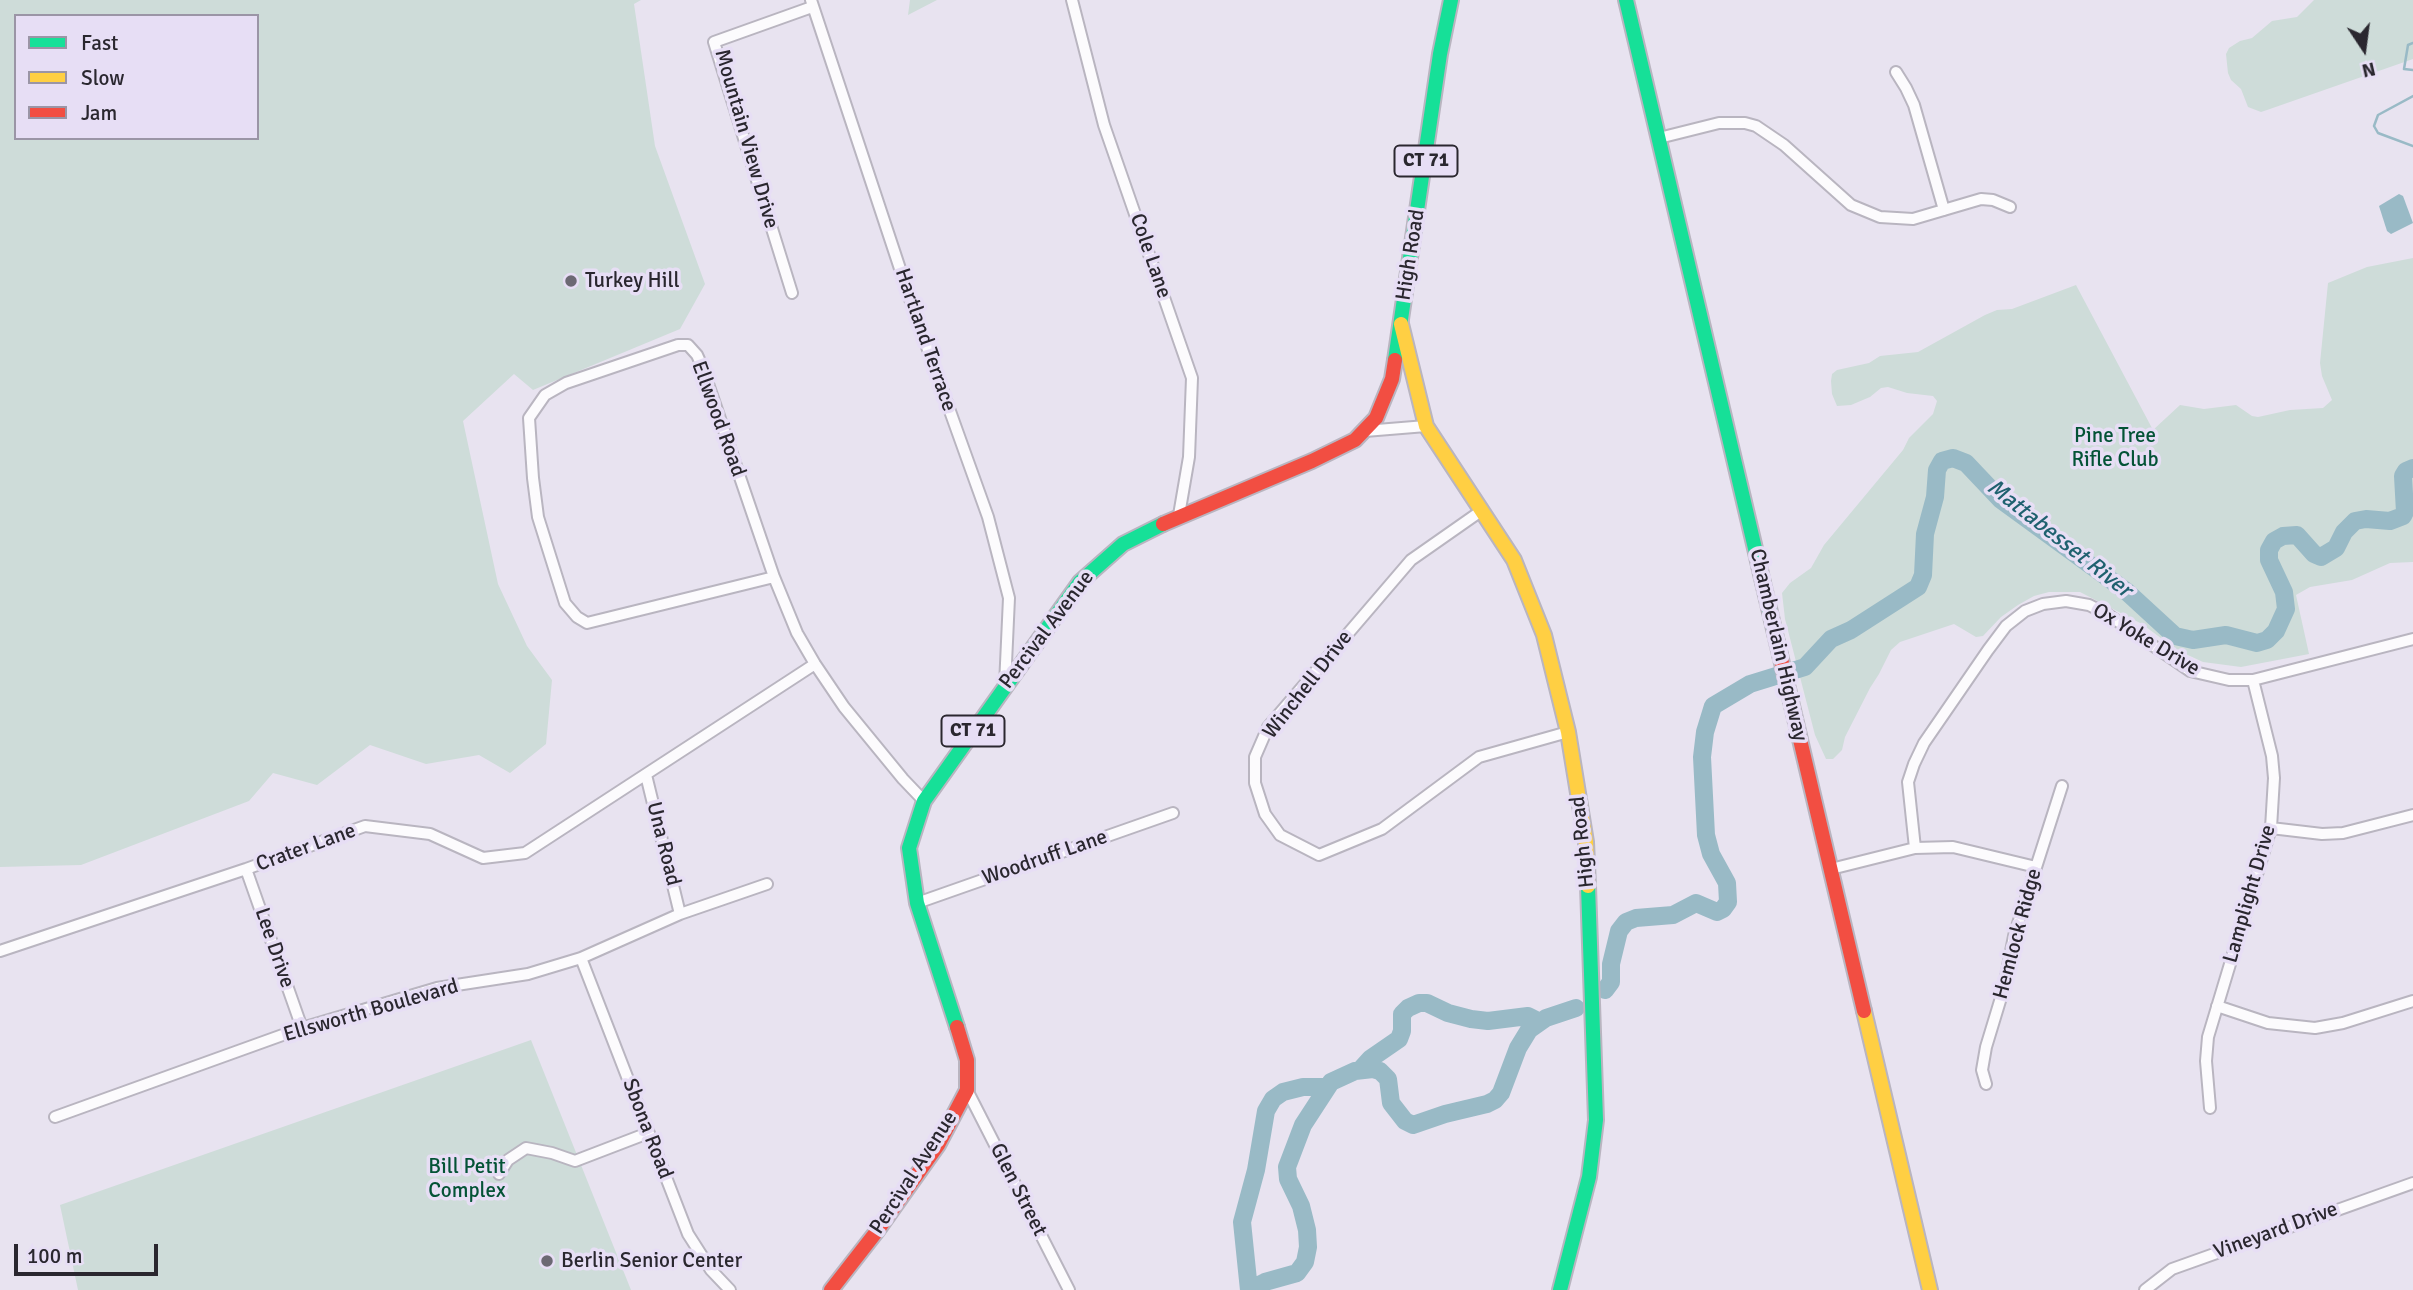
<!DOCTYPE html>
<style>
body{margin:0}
#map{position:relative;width:2413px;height:1290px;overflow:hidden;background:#e8e3f0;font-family:Signika,sans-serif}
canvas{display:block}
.legend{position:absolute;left:14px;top:14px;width:245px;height:126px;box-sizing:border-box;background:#e7def5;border:2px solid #9b95a6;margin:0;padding:9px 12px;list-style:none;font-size:21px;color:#2a272f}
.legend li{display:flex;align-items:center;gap:14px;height:35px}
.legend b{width:35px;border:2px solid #9b95a6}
.north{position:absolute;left:2329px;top:14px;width:70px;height:70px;-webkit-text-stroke:5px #e7def5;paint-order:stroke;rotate:167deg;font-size:19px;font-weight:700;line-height:28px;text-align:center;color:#2a272f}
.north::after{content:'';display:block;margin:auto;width:24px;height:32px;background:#2a272f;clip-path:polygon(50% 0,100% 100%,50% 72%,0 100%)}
.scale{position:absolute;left:14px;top:1244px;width:144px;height:32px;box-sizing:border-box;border:4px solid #2a272f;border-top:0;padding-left:9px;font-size:21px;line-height:24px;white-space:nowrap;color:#2a272f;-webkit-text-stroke:5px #e7def5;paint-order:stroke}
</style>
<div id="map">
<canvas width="2413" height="1290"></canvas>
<ul class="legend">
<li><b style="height:9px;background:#16e098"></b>Fast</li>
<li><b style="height:9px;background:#ffcf43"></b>Slow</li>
<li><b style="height:9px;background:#f24e42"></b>Jam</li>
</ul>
<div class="north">N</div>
<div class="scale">100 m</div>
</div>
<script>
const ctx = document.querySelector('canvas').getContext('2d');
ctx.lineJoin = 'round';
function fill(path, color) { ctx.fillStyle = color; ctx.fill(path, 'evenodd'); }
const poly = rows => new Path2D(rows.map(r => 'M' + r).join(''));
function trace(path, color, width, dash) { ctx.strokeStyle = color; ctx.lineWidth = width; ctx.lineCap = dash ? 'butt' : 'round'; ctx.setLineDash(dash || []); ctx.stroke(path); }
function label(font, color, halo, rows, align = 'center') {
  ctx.font = font + ' Signika,sans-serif'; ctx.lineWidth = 7; ctx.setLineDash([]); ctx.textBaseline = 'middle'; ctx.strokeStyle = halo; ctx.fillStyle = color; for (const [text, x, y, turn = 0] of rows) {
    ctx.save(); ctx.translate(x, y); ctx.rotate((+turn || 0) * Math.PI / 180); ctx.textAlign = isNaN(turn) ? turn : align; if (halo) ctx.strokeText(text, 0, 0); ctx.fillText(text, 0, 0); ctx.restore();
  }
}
const green = poly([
 [0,0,641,0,634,4,655,146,705,284,680,329,533,390,514,374,463,421,498,584,527,646,552,680,546,744,510,773,479,755,426,764,370,745,317,785,273,773,249,801,81,865,0,867],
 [16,16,257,16,257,138,16,138],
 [910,0,937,0,908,15],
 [2314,0,2413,0,2413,59,2267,110,2261,112,2248,107,2241,89,2231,80,2228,73,2226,54,2229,48,2240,41,2252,38,2272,21,2297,17],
 [2413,258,2413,562,2390,563,2352,580,2310,587,2296,595,2309,654,2241,667,2203,662,2177,650,2142,624,2080,592,2049,592,2034,596,2018,605,2001,617,1983,636,1976,637,1954,624,1900,642,1891,650,1879,674,1870,688,1845,737,1842,750,1833,759,1826,759,1815,735,1785,619,1782,593,1790,583,1811,568,1824,545,1903,450,1909,438,1933,414,1937,401,1933,396,1907,393,1888,387,1881,388,1870,397,1851,405,1837,406,1832,394,1831,381,1832,374,1837,370,1869,363,1880,356,1918,352,1985,315,1997,310,2012,309,2076,285,2153,430,2180,405,2204,409,2236,405,2252,416,2258,417,2290,410,2323,408,2332,400,2322,376,2320,363,2328,283,2367,267],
 [531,1040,631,1290,78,1290,60,1205]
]);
const water = poly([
 [2399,194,2403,196,2413,223,2391,234,2387,231,2379,206]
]);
const stream = poly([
 [2413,43,2408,45,2404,69,2413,70],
 [2413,96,2378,115,2374,126,2378,133,2413,146]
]);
const river = poly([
 [1605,990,1611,982,1611,964,1619,931,1626,922,1636,918,1673,915,1696,903,1717,912,1723,909,1728,902,1727,883,1711,854,1706,835,1702,757,1705,732,1713,706,1750,684,1805,667,1831,639,1851,630,1918,587,1923,575,1925,534,1935,497,1937,470,1942,461,1953,458,1966,463,2001,500,2126,591,2175,636,2193,640,2226,635,2257,643,2267,640,2276,631,2286,609,2284,592,2269,560,2269,550,2274,541,2283,536,2297,535,2314,554,2321,557,2336,548,2344,532,2355,521,2366,519,2390,521,2403,516,2405,512,2403,476,2406,471,2413,468],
 [1360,1070,1370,1059,1399,1039,1402,1031,1402,1014,1408,1008,1419,1003,1427,1003,1448,1013,1471,1019,1488,1021,1528,1016,1540,1022],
 [1326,1087,1303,1087,1283,1092,1273,1099,1266,1111,1256,1170,1242,1222,1249,1290,1265,1282,1297,1273,1305,1262,1308,1247,1307,1230,1301,1206,1288,1179,1287,1167,1303,1125,1331,1082,1355,1071,1373,1069,1380,1071,1388,1079,1391,1103,1405,1121,1413,1125,1445,1114,1487,1104,1495,1100,1501,1093,1518,1048,1529,1030,1546,1018,1576,1008]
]);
const street = poly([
 [811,0,913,308,988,517,1009,598,1005,685],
 [1072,0,1104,125,1192,378,1189,457,1179,515],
 [1896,72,1906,88,1914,105,1944,210],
 [1659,138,1719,123,1745,123,1756,126,1784,145,1851,205,1880,217,1913,219,1981,199,1993,200,2010,207],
 [792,293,714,42,812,7],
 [678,345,688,345,697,355,702,366,774,577,587,623,577,617,565,603,538,517,533,478,529,418,545,395,566,383,678,345],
 [1365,431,1426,426],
 [1481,511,1411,560,1268,727,1255,757,1255,783,1265,814,1280,835,1319,855,1382,829,1479,757,1568,732],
 [774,577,797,633,815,664,844,707,903,779,924,801],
 [646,775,680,914],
 [2271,828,2322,834,2343,833,2413,815],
 [1915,848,1908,782,1914,764,1924,743,1988,650,2006,626,2025,611,2043,604,2066,601,2089,605,2107,614,2190,671,2229,680,2253,680,2413,639],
 [246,869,302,1028],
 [1831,869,1915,848,1953,847,2036,867],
 [917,903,1173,813],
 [0,951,246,869,365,826,430,834,483,858,525,853,815,664],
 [581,958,688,1234,711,1270,730,1290],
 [2217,1006,2268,1023,2315,1028,2343,1023,2413,1001],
 [1986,1084,1982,1070,1986,1047,2003,991,2014,936,2062,786],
 [967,1090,1069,1290],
 [2210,1108,2206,1061,2208,1037,2271,828,2274,778,2272,756,2253,680],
 [55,1117,302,1028,437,988,528,974,581,958,680,914,767,884],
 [499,1174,508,1160,526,1148,552,1153,575,1161,648,1133],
 [2145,1290,2172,1269,2413,1183]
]);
const fast = poly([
 [1626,0,1777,642],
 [1395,360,1440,54,1451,0],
 [957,1027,917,903,909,848,924,801,1080,582,1123,544,1163,524],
 [1560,1290,1589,1177,1596,1120,1588,886]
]);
const slow = poly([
 [1401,324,1426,426,1514,560,1544,635,1568,732,1586,842,1588,886],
 [1864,1011,1930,1290]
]);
const jam = poly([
 [1163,524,1312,461,1355,440,1376,418,1392,379,1395,360],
 [1777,642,1864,1011],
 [831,1290,877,1231,938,1145,967,1090,967,1060,957,1027]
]);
const markers = [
 [571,281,7,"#6c6973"],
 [547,1261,7,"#6c6973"]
];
const shields = [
 [1426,161,63],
 [973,731,63]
];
const shieldNames = [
 ["CT 71",1426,161],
 ["CT 71",973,731]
];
const streetNames = [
 ["Mountain View Drive",746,139,74],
 ["High Road",1411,255,-81],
 ["Cole Lane",1150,256,71],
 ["Hartland Terrace",925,340,71],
 ["Ellwood Road",718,419,70],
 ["Percival Avenue",1047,630,-53],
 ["Ox Yoke Drive",2146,640,31],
 ["Chamberlain Highway",1778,645,77],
 ["Winchell Drive",1308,685,-52],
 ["High Road",1583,842,-96],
 ["Una Road",663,844,76],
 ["Crater Lane",306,848,-20],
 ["Woodruff Lane",1045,858,-19],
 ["Lamplight Drive",2250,894,-74],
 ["Hemlock Ridge",2018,934,-75],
 ["Lee Drive",274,948,71],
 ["Ellsworth Boulevard",371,1011,-16],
 ["Sbona Road",647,1129,69],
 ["Percival Avenue",914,1173,-57],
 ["Glen Street",1018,1190,63],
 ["Vineyard Drive",2276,1231,-20]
];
const poiNames = [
 ["Turkey Hill",585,281],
 ["Berlin Senior Center",561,1261]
];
const parkNames = [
 ["Pine Tree",2115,436],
 ["Rifle Club",2115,460],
 ["Bill Petit",467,1167],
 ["Complex",467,1191]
];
const waterNames = [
 ["Mattabesset River",2059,539,38]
];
fill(green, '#cedcd9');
fill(water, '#99bac6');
trace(stream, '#99bac6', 2.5);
trace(river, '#99bac6', 18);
trace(street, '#b9b5c0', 14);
trace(fast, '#b9b5c0', 18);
trace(slow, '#b9b5c0', 18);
trace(jam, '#b9b5c0', 18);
trace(street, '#fcfbfd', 10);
trace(fast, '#16e098', 14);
trace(slow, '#ffcf43', 14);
trace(jam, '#f24e42', 14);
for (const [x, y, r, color] of markers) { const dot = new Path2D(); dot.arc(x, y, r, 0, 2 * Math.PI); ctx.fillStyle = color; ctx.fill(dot); trace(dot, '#e7def5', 2.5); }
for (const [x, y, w] of shields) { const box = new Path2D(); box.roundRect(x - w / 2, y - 15.5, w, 31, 5); ctx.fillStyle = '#e7def5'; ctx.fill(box); trace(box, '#2a272f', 2); }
label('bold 19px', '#2a272f', null, shieldNames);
label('21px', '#2a272f', '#e7def5', streetNames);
label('21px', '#2a272f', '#e7def5', poiNames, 'left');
label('21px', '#045336', '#e7def5', parkNames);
label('italic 23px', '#1f616f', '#e7def5', waterNames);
</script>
